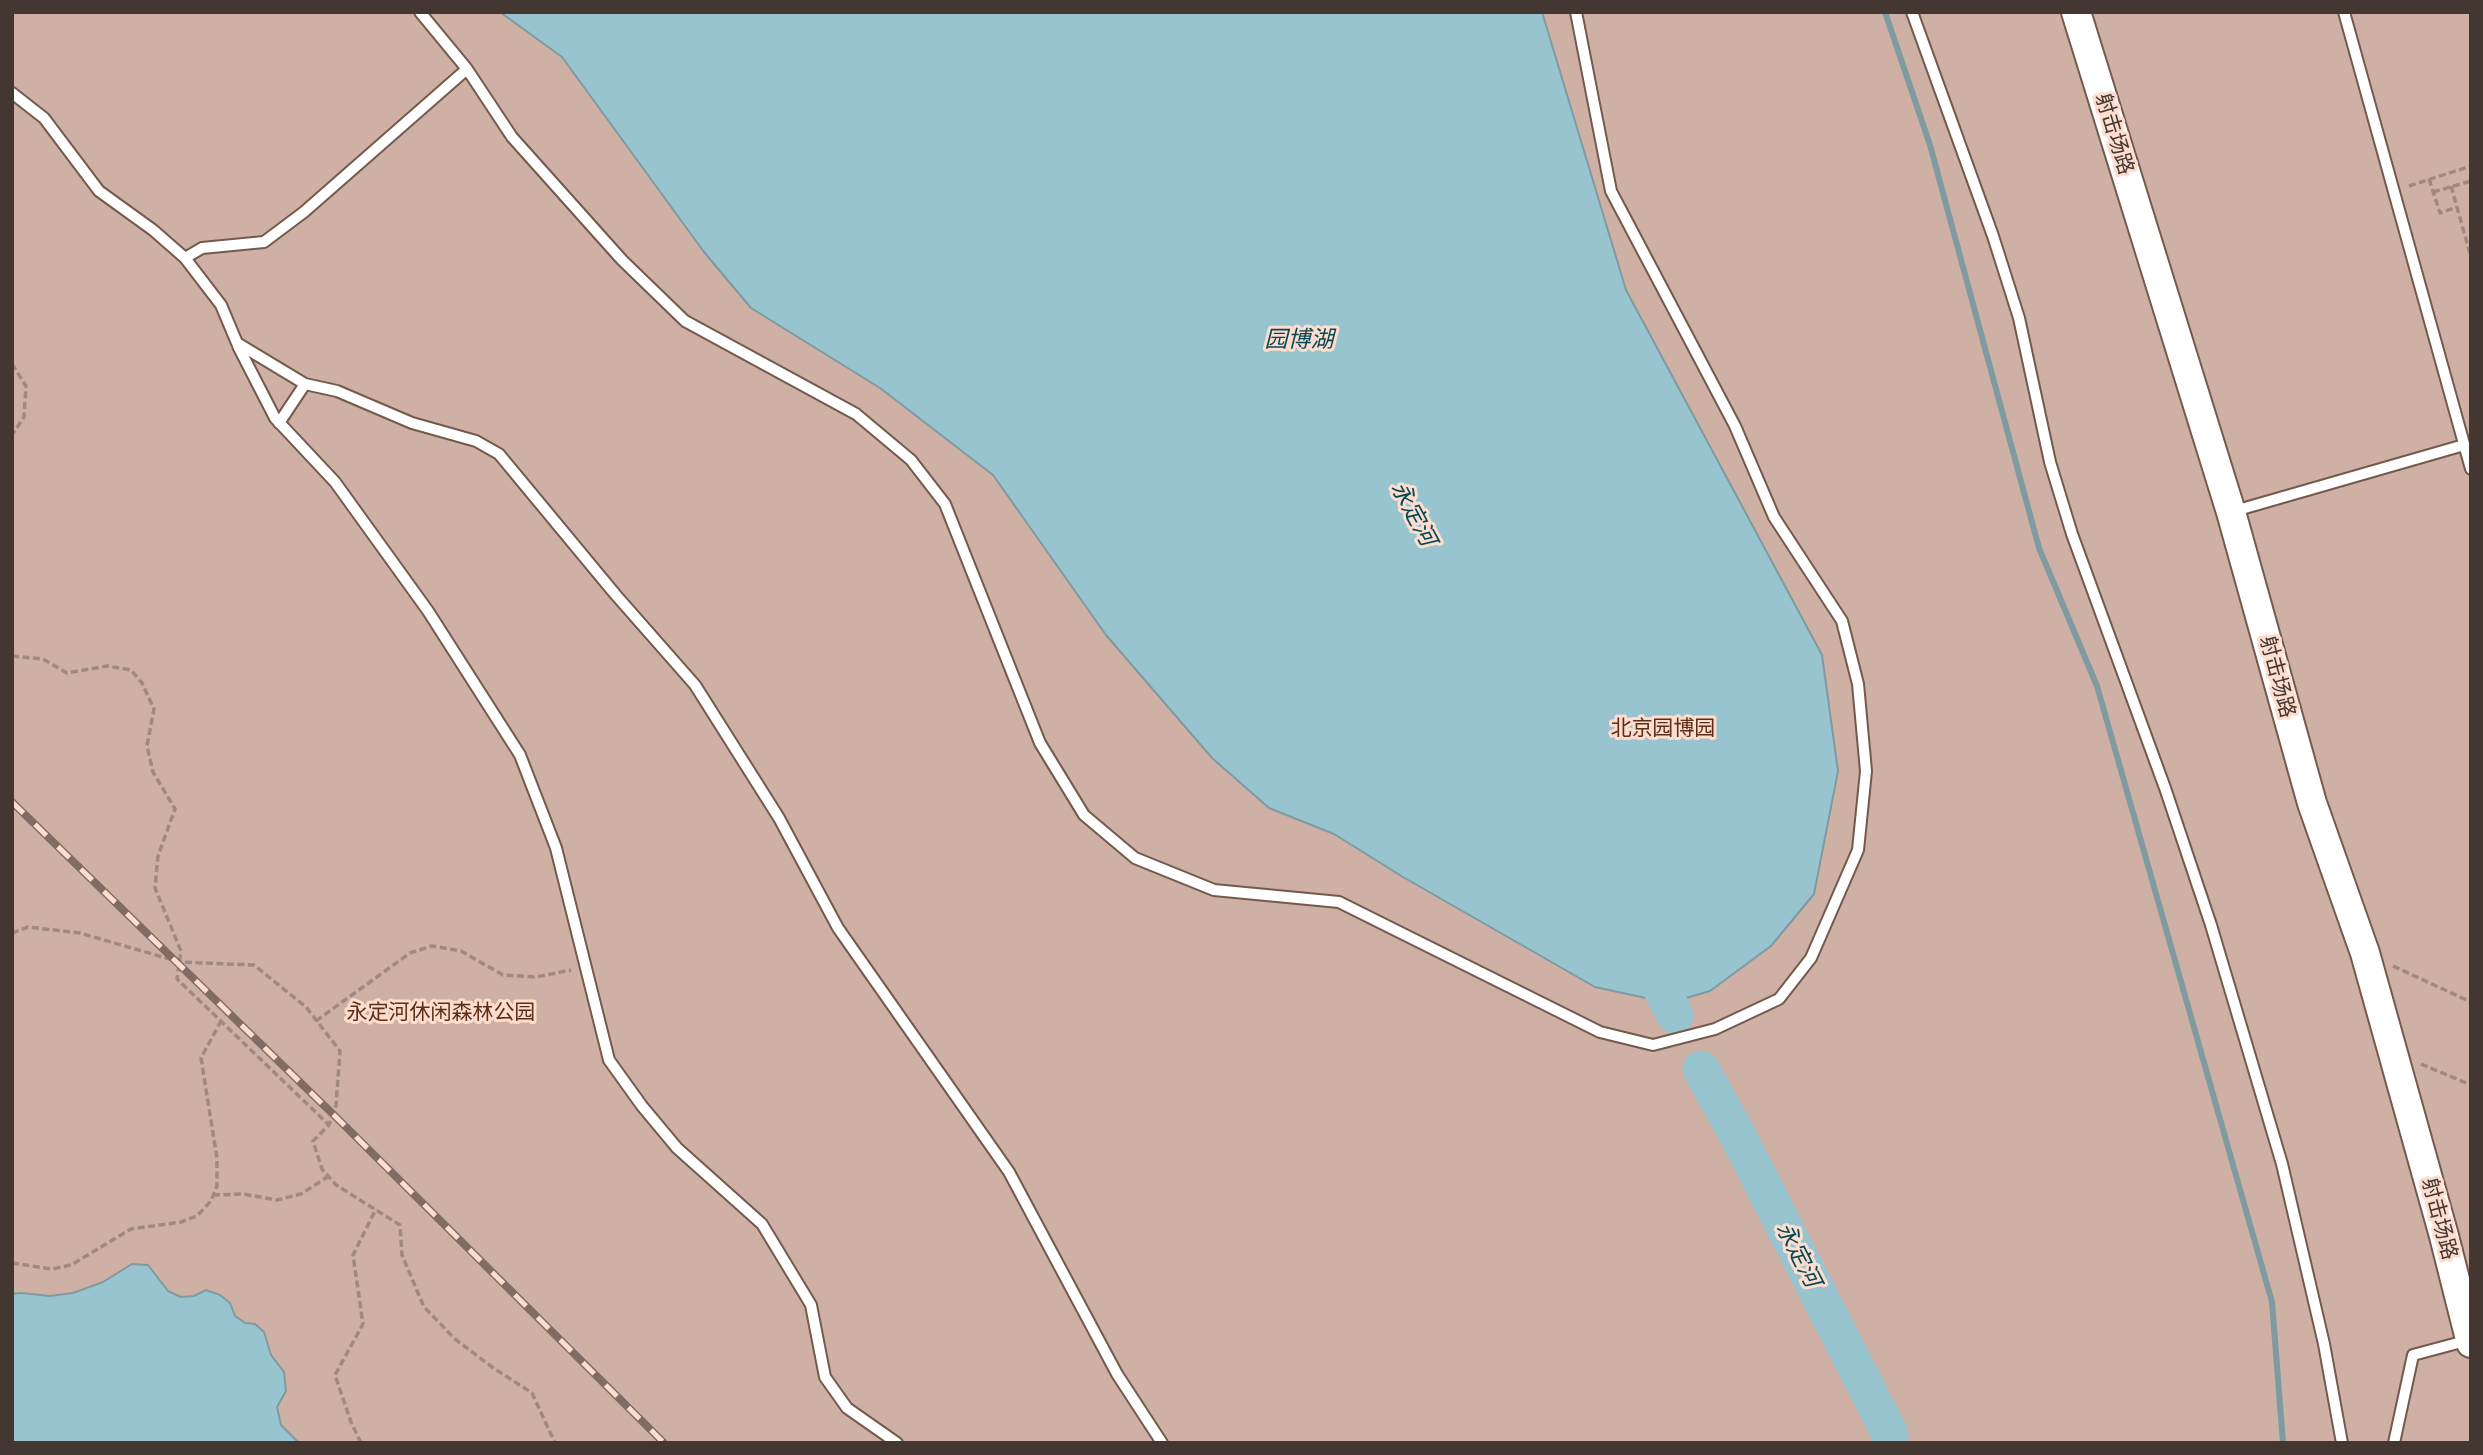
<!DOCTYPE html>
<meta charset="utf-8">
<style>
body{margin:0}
#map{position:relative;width:2483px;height:1455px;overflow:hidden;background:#fdddcf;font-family:Figtree,sans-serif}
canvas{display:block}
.frame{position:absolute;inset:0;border:14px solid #443732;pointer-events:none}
</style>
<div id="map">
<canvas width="2483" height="1455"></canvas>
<div class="frame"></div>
</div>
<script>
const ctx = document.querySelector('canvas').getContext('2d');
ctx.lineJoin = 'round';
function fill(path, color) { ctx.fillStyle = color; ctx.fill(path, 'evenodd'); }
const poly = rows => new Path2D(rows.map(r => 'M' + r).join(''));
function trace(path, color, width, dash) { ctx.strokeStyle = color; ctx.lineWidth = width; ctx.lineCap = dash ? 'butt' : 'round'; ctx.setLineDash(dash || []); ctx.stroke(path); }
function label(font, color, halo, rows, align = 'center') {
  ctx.font = font + ' Figtree,"Noto Sans SC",sans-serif'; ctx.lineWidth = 6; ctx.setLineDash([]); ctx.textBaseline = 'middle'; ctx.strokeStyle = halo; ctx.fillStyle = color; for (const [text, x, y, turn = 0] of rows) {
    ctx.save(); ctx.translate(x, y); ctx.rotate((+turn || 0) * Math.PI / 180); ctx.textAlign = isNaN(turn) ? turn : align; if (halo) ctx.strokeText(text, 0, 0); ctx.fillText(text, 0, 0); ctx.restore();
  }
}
const green = poly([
 [12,12,2471,12,2471,1443,12,1443]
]);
const water = poly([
 [500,12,1542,12,1626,290,1822,655,1838,771,1814,894,1771,946,1710,991,1669,1003,1595,987,1403,877,1334,834,1269,808,1212,758,1106,635,993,475,880,388,751,308,704,252,562,57,500,12],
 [132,1264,148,1265,168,1291,181,1297,194,1296,206,1290,220,1295,230,1303,235,1316,245,1323,255,1324,264,1332,271,1355,284,1372,286,1391,277,1407,281,1425,299,1443,12,1443,12,1294,21,1293,50,1296,73,1293,103,1282,132,1264]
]);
const stream = poly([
 [1885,12,1930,145,2039,548,2097,686,2272,1302,2283,1443]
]);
const river = poly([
 [1646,960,1675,1015],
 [1701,1069,1738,1136,1890,1434,1890,1443]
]);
const path = poly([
 [2211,12,2221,12],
 [2429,179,2440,213,2457,207],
 [2409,186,2471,166],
 [2451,186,2471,257],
 [2433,192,2471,181],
 [12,364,26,386,24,417,12,435],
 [12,656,43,659,67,673,107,666,131,670,142,683,154,709,147,746,153,772,175,809,158,856,155,888,181,951,177,979,329,1125],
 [12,933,28,927,80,933,180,962,254,965,306,1007,340,1051,336,1105,329,1125,313,1141,322,1169,336,1185,400,1225,402,1255,424,1307,455,1339,492,1367,532,1393,555,1443],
 [2393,966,2471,1002],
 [316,1021,410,953,432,946,461,951,503,975,536,977,571,970],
 [2421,1064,2471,1085],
 [213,1195,243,1194,277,1200,301,1194,329,1176],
 [12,1263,52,1269,71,1265,131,1229,181,1222,197,1216,211,1201,217,1186,217,1158,201,1058,221,1021],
 [361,1443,351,1422,335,1375,363,1324,353,1255,376,1209]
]);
const service = poly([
 [420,12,467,69,512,137,622,260,685,321,856,414,911,460,945,504,1040,743,1084,815,1135,858,1214,890,1339,902,1600,1032,1653,1045,1715,1029,1779,999,1811,958,1858,850,1866,771,1858,684,1842,621,1774,517,1735,426,1611,191,1576,12],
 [1912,12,1993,236,2019,318,2050,462,2072,534,2165,788,2211,925,2282,1164,2324,1344,2342,1443],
 [2344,12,2471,469],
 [12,93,44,118,99,191,153,230,185,258,221,305,237,343,305,384,337,391,412,423,476,441,499,454,615,594,695,685,779,818,838,928,1009,1172,1117,1374,1162,1443],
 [185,258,202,248,264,242,304,212,467,69],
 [238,346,275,418,335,482,428,611,520,755,556,848,609,1060,642,1106,677,1148,762,1224,811,1305,825,1377,847,1408,897,1443],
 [279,423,305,384],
 [2231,512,2464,445],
 [2394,1443,2413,1355,2469,1340]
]);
const tertiary = poly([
 [2076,12,2231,512,2312,803,2365,953,2444,1236,2471,1343]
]);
const rail = poly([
 [12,802,341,1122,664,1443]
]);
const streetNames = [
 ["射击场路",2114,134,73],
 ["射击场路",2277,677,75],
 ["射击场路",2439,1219,75]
];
const parkNames = [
 ["北京园博园",1663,729],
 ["永定河休闲森林公园",441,1013]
];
const waterNames = [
 ["园博湖",1299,340],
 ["永定河",1413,514,62],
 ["永定河",1798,1255,63]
];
fill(green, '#ceb0a4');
fill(water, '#98c4cf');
trace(water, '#7f9aa0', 2);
trace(stream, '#7f9aa0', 6);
trace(river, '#98c4cf', 37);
trace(service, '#74594d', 14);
trace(tertiary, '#74594d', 32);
trace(path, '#a08a80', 3.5, [7, 3.5]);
trace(service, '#fff', 10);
trace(tertiary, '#fff', 28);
trace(rail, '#806c65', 8);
trace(rail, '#fdddcf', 5, [16]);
label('21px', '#443732', '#fdddcf', streetNames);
label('21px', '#5e2e16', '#fdddcf', parkNames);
label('italic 23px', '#054854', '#fdddcf', waterNames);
</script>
